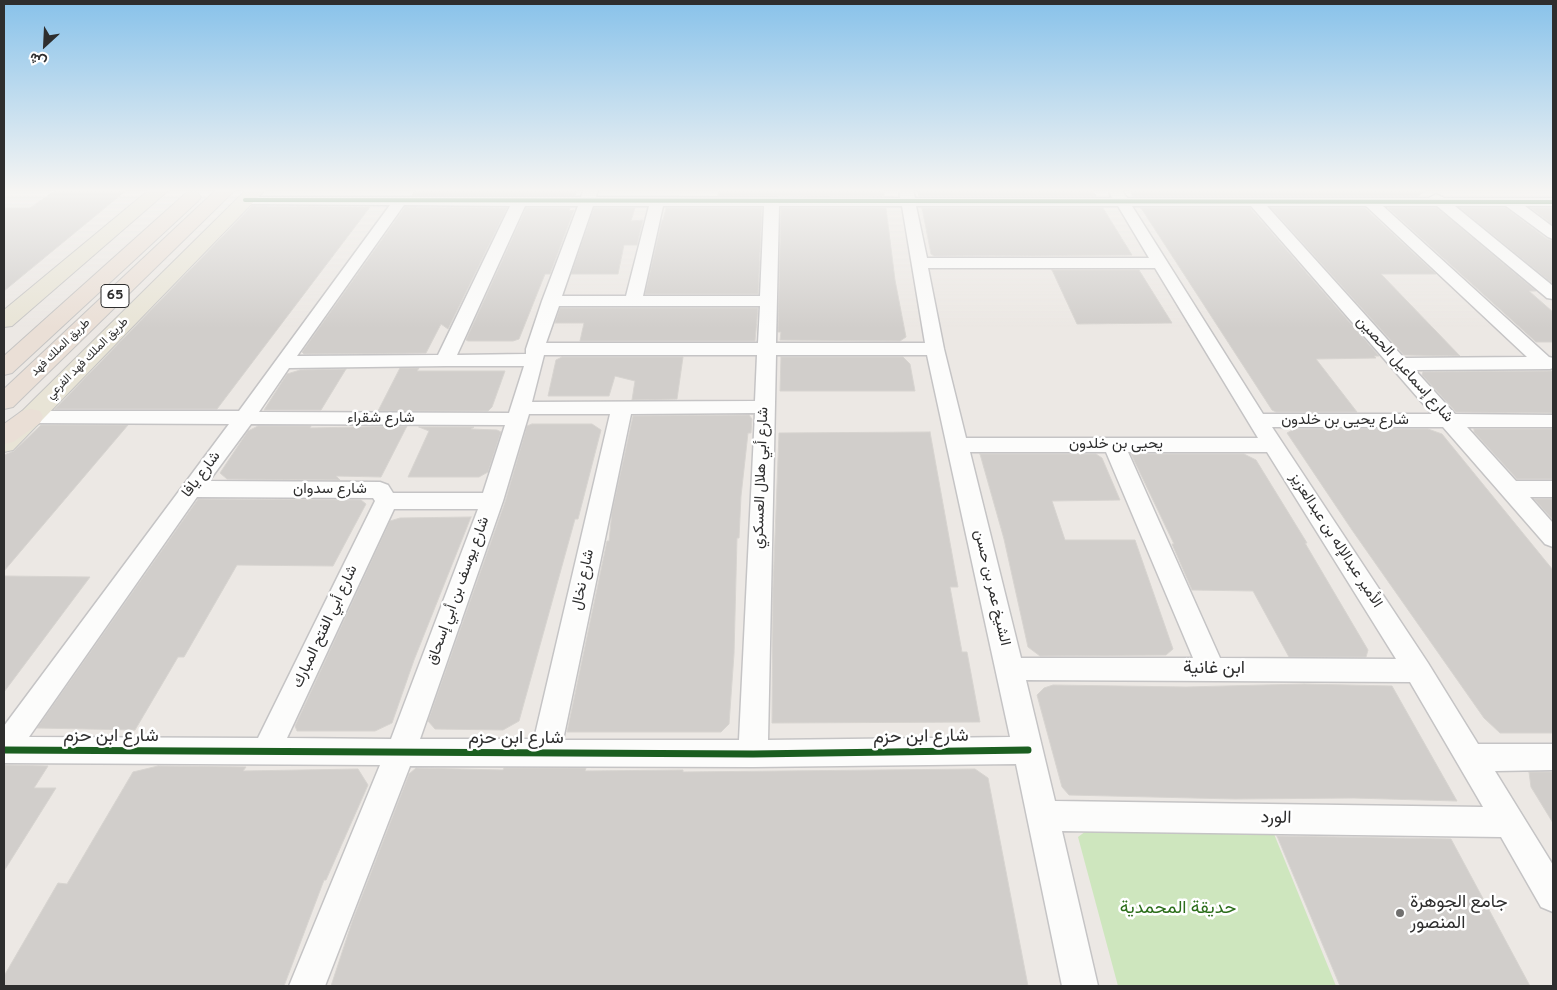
<!DOCTYPE html>
<meta charset="utf-8">
<style>
body{margin:0}
#map{position:relative;width:1557px;height:990px;overflow:hidden;background:#ece8e4;font-family:Overpass,Vazirmatn,sans-serif}
canvas{display:block}
.frame{position:absolute;inset:0;border:5px solid #2e2e2e;pointer-events:none}
.north{position:absolute;left:20px;top:20px;width:50px;height:50px;-webkit-text-stroke:4px #fff;paint-order:stroke;rotate:205deg;font-size:14px;font-weight:700;line-height:20px;text-align:center;color:#2e2e2e}
.north::after{content:'';display:block;margin:auto;width:18px;height:22px;background:#2e2e2e;clip-path:polygon(50% 0,100% 100%,50% 72%,0 100%)}
</style>
<div id="map">
<canvas width="1557" height="990"></canvas>
<div class="frame"></div>
<div class="north">ش</div>
</div>
<script>
const ctx = document.querySelector('canvas').getContext('2d');
ctx.lineJoin = 'round';
function fill(path, color) { ctx.fillStyle = color; ctx.fill(path, 'evenodd'); }
const poly = rows => new Path2D(rows.map(r => 'M' + r).join(''));
function trace(path, color, width, dash) { ctx.strokeStyle = color; ctx.lineWidth = width; ctx.lineCap = dash ? 'butt' : 'round'; ctx.setLineDash(dash || []); ctx.stroke(path); }
function label(font, color, halo, rows, align = 'center') {
  ctx.font = font + ' Overpass,Vazirmatn,sans-serif'; ctx.lineWidth = 5; ctx.setLineDash([]); ctx.textBaseline = 'middle'; ctx.strokeStyle = halo; ctx.fillStyle = color; for (const [text, x, y, turn = 0] of rows) {
    ctx.save(); ctx.translate(x, y); ctx.rotate((+turn || 0) * Math.PI / 180); ctx.textAlign = isNaN(turn) ? turn : align; if (halo) ctx.strokeText(text, 0, 0); ctx.fillText(text, 0, 0); ctx.restore();
  }
}
const green = poly([
 [1086,831,1274,834,1336,986,1118,986,1078,837]
]);
const building = poly([
 [57,189,128,189,4,291,4,208,30,208,57,189],
 [416,189,578,189,575,195,412,195,416,189],
 [718,189,884,189,884,196,718,196,718,189],
 [917,189,1092,189,1096,196,919,196,917,189],
 [1129,189,1426,189,1419,196,1133,196,1129,189],
 [252,206,370,207,217,409,55,409,252,206],
 [405,207,507,208,448,329,441,324,426,353,304,354,302,352,405,207],
 [526,208,570,208,569,211,574,210,550,274,545,274,519,339,513,341,468,341,466,340,526,208],
 [594,208,635,208,631,221,643,220,637,245,624,245,618,274,571,274,594,208],
 [666,208,762,208,758,294,645,294,662,220,663,220,666,208],
 [781,208,886,208,895,280,906,337,900,341,780,340,781,332,778,332,781,208],
 [922,208,1103,208,1132,255,934,256,931,254,922,208],
 [1141,208,1250,208,1379,356,1374,356,1376,358,1316,359,1357,412,1276,412,1272,410,1141,208],
 [1271,208,1365,208,1436,274,1381,274,1460,356,1404,355,1271,208],
 [1388,208,1437,208,1536,291,1529,291,1553,312,1553,342,1536,342,1388,208],
 [1460,208,1506,208,1547,239,1553,241,1553,284,1460,208],
 [1531,208,1553,208,1553,225,1531,208],
 [1052,270,1139,270,1172,323,1077,324,1052,270],
 [560,308,758,308,755,341,580,341,584,323,555,323,560,308],
 [562,357,683,357,677,399,632,400,635,381,615,376,609,396,548,396,556,360,562,357],
 [781,357,903,357,910,364,915,391,780,391,781,357],
 [400,368,419,368,417,371,505,371,492,407,488,411,378,411,400,368],
 [346,369,321,410,264,410,287,374,300,370,346,369],
 [1553,371,1553,413,1456,412,1422,375,1423,372,1553,371],
 [749,415,752,419,751,433,748,433,741,496,739,538,737,538,734,654,729,724,721,732,567,732,607,541,609,541,612,512,633,416,749,415],
 [532,424,592,424,601,430,578,519,575,519,519,721,503,730,435,729,428,721,505,502,527,426,532,424],
 [41,425,128,425,4,571,4,455,14,451,41,425],
 [258,426,311,426,310,428,407,426,381,477,336,476,340,480,227,479,220,473,248,431,258,426],
 [419,427,474,427,471,429,497,430,501,432,488,472,479,477,408,477,429,431,419,427],
 [1294,429,1428,429,1442,434,1553,570,1553,733,1500,733,1484,718,1352,530,1287,433,1294,429],
 [1474,429,1553,429,1553,479,1517,479,1474,432,1474,429],
 [930,432,958,587,950,587,962,652,967,652,980,722,772,723,773,588,779,433,930,432],
 [980,454,1096,454,1102,458,1120,500,1052,501,1065,540,1135,540,1173,649,1166,655,1040,656,1028,647,1004,539,980,454],
 [1131,454,1244,454,1256,460,1307,543,1305,543,1368,650,1366,657,1289,657,1253,591,1192,590,1172,544,1174,544,1131,454],
 [198,499,361,500,366,504,333,566,237,565,184,657,178,657,135,730,37,728,198,499],
 [1534,499,1553,499,1553,520,1534,499],
 [471,517,414,660,392,723,375,731,297,731,295,726,390,521,400,518,471,517],
 [4,576,90,577,4,692,4,576],
 [1304,684,1392,686,1457,801,1354,798,1235,799,1069,795,1062,787,1037,695,1044,688,1053,685,1186,687,1304,684],
 [4,765,48,766,34,788,56,788,4,871,4,765],
 [158,766,246,767,243,771,358,769,368,785,326,880,324,880,284,986,4,986,4,976,58,883,67,884,133,772,158,766],
 [416,768,503,770,504,768,586,768,585,771,683,770,683,772,975,769,988,778,1028,986,331,986,352,922,409,774,416,768],
 [1529,772,1553,772,1553,823,1531,787,1529,772],
 [1277,836,1451,839,1530,986,1340,986,1277,836]
]);
const minor = poly([
 [584,189,598,189,596,197,900,198,899,189,913,189,915,198,1112,198,1109,192,1111,189,1121,189,1127,198,1429,198,1436,194,1444,198,1553,198,1553,206,1525,206,1553,227,1553,239,1548,237,1506,206,1455,206,1553,286,1553,299,1547,298,1437,206,1383,206,1549,357,1553,358,1553,368,1550,369,1415,370,1455,414,1553,415,1553,427,1467,427,1516,481,1553,481,1553,497,1530,497,1553,523,1553,547,1545,544,1443,427,1272,427,1428,663,1478,744,1553,744,1553,770,1495,771,1553,865,1553,912,1541,907,1501,837,1062,831,1098,986,1062,986,1016,764,753,767,410,766,325,986,289,986,380,765,4,763,4,726,229,424,31,423,24,422,21,417,24,412,31,411,239,411,390,205,245,204,240,203,238,200,240,197,581,197,584,189],
 [404,205,510,206,438,355,297,356,404,205],
 [525,206,578,206,542,301,526,349,526,354,457,355,525,206],
 [593,206,649,206,626,296,562,296,593,206],
 [663,206,764,206,760,296,643,296,663,206],
 [779,206,902,206,925,343,776,343,779,206],
 [916,206,1118,206,1149,258,927,258,916,206],
 [1132,206,1251,206,1432,414,1263,414,1132,206],
 [1267,206,1366,206,1527,357,1404,358,1267,206],
 [928,268,1155,268,1258,438,966,438,944,349,928,268],
 [559,306,760,306,758,343,546,343,559,306],
 [544,355,757,355,755,401,532,402,544,355],
 [776,355,927,355,1010,737,768,740,776,355],
 [446,366,524,366,509,413,259,412,289,368,446,366],
 [755,413,739,740,563,740,631,414,755,413],
 [529,414,610,414,534,739,420,739,503,501,529,414],
 [251,424,505,425,483,493,393,493,388,485,380,482,209,481,251,424],
 [970,452,1106,452,1193,658,1021,658,970,452],
 [1128,452,1267,452,1396,659,1220,658,1128,452],
 [197,497,373,498,375,501,258,738,29,737,197,497],
 [394,509,478,509,391,739,287,738,394,509],
 [1026,680,1410,682,1483,807,1055,801,1026,680]
]);
const major = poly([
 [150,189,170,189,12,326,4,327,4,310,150,189],
 [247,189,266,189,13,450,4,452,4,429,247,189]
]);
const highway = poly([
 [217,189,236,189,13,407,4,409,4,389,217,189],
 [192,192,198,193,201,197,198,201,12,373,4,375,4,356,186,193,192,192],
 [31,409,40,411,43,417,40,423,13,442,4,444,4,424,22,411,31,409]
]);
const cyclewayFar1 = poly([
 [245,200,1553,202]
]);
const cycleway = poly([
 [4,750,753,754,1028,750]
]);
const markers = [
 [1400,913,5,"#706f6e"]
];
const farStreetnames = [
 ["طريق الملك فهد",61,348,-44],
 ["طريق الملك فهد الفرعي",88,359,-45]
];
const shields = [
 [115,296,28]
];
const shieldNames = [
 ["65",115,296]
];
const streetNames = [
 ["شارع إسماعيل الحصين",1404,370,48],
 ["شارع شقراء",381,419],
 ["شارع يحيى بن خلدون",1345,421],
 ["يحيى بن خلدون",1116,445],
 ["شارع يافا",202,475,-53],
 ["شارع أبي هلال العسكري",762,478,-88],
 ["شارع سدوان",330,490],
 ["الأمير عبدالإله بن عبدالعزيز",1335,541,57],
 ["شارع نخال",584,580,-78],
 ["الشيخ عمر بن حسن",991,588,77],
 ["شارع يوسف بن أبي إسحاق",459,591,-70],
 ["شارع أبي الفتح المبارك",326,627,-65]
];
const nearStreetnames = [
 ["ابن غانية",1214,669],
 ["شارع ابن حزم",111,737],
 ["شارع ابن حزم",921,738,-1],
 ["شارع ابن حزم",516,739],
 ["الورد",1276,819,1]
];
const nearPoinames = [
 ["جامع الجوهرة",1410,903],
 ["المنصور",1410,924]
];
const nearParknames = [
 ["حديقة المحمدية",1178,909]
];
fill(green, '#cee6be');
fill(building, '#d1cecb');
trace(building, '#d7d4d0', 1);
trace(minor, '#c5c4c5', 3);
trace(major, '#c6c5c4', 2);
trace(highway, '#c6c5c4', 2);
fill(minor, '#fcfcfb');
fill(major, '#e8e4d6');
fill(highway, '#eadfd6');
trace(cyclewayFar1, '#1b5e20', 4);
trace(cycleway, '#1b5e20', 7);
const sky = ctx.createLinearGradient(0, 0, 0, 328);
sky.addColorStop(0, '#88c2ea');
sky.addColorStop(0.58, '#f6f5f3');
sky.addColorStop(1, '#f6f5f300');
ctx.fillStyle = sky;
ctx.fillRect(0, 0, 1557, 328);
for (const [x, y, r, color] of markers) { const dot = new Path2D(); dot.arc(x, y, r, 0, 2 * Math.PI); ctx.fillStyle = color; ctx.fill(dot); trace(dot, '#fff', 2); }
label('12px', '#2e2e2e', '#fff', farStreetnames);
for (const [x, y, w] of shields) { const box = new Path2D(); box.roundRect(x - w / 2, y - 11.5, w, 23, 4); ctx.fillStyle = '#fff'; ctx.fill(box); trace(box, '#2e2e2e', 1); }
label('bold 14px', '#2e2e2e', null, shieldNames);
label('15px', '#2e2e2e', '#fff', streetNames);
label('18px', '#2e2e2e', '#fff', nearStreetnames);
label('18px', '#2e2e2e', '#fff', nearPoinames, 'left');
label('18px', '#2c6e1b', '#fff', nearParknames);
</script>
